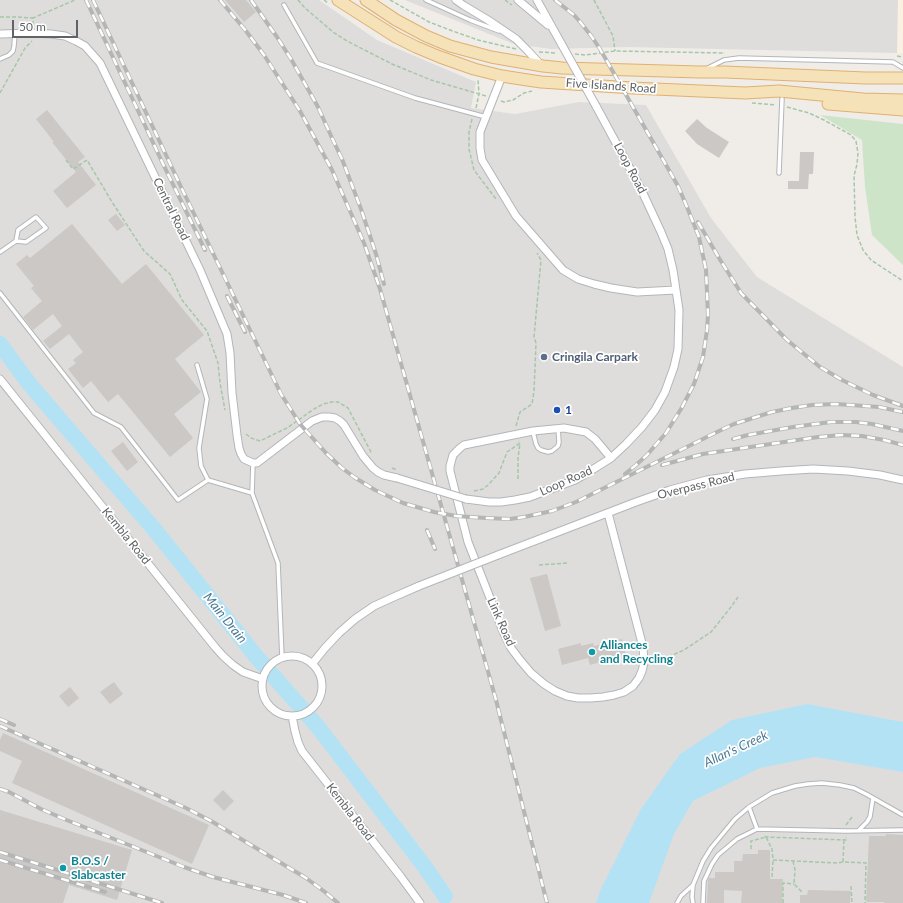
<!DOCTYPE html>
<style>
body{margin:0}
#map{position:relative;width:903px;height:903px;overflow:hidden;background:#f0ede9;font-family:Lato,sans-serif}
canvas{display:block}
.scale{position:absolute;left:12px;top:20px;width:66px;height:18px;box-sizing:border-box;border:2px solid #606467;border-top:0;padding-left:5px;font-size:12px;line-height:14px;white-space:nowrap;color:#606467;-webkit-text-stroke:3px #fff;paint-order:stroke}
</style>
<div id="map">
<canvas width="903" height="903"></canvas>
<div class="scale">50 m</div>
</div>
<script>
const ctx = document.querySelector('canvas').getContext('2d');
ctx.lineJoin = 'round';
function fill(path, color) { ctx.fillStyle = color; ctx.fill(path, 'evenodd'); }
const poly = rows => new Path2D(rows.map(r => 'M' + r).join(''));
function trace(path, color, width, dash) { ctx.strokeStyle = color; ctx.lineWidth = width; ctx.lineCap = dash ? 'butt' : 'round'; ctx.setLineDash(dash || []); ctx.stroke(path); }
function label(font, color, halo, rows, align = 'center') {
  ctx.font = font + ' Lato,sans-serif'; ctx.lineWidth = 3.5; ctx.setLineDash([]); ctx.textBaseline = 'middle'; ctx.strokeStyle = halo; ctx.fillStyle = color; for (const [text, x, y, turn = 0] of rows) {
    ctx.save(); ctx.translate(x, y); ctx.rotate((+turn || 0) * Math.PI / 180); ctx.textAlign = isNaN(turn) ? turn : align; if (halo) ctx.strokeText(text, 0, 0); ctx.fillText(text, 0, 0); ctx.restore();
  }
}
const commercial = poly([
 [898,0,903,0,903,53,897,53]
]);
const industrial = poly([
 [0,0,319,0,377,40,476,82,471,108,515,114,579,102,646,105,711,218,757,277,903,367,903,903,0,903],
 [405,0,898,0,897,53,627,47,551,49,514,44]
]);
const green = poly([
 [820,115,903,124,903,265,872,235,865,187,862,140]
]);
const water = poly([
 [807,704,903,722,903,772,815,757,760,768,693,801,674,834,649,903,596,903,600,891,641,809,680,754,732,720]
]);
const river = poly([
 [0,344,31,386,154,529,255,655,318,727,425,867,445,896]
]);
const building = poly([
 [225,0,246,0,256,12,244,22],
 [47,110,85,157,78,162,96,185,67,208,53,191,76,172,52,142,54,142,36,119],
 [697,119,707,128,729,142,719,158,697,144,685,131],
 [800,152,814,152,813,174,809,174,808,189,788,189,788,181,799,181],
 [116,214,125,225,117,231,108,220],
 [72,224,122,284,146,264,204,335,175,359,201,392,174,414,193,438,170,457,118,394,108,402,91,381,83,388,68,369,76,363,73,360,83,352,69,334,50,349,43,341,62,326,53,314,33,330,23,317,42,301,31,288,34,286,16,264,27,255,30,258],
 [123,442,138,462,127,471,111,451],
 [547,574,561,626,545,631,530,578],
 [622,639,626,655,590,665,588,658,562,665,558,649,581,643,581,646,593,643,594,646],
 [114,682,123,694,110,704,100,692],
 [70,687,79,698,68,707,59,696],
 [3,733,209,825,192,864,12,783,22,761,0,751,0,740],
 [223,790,234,801,224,811,213,800],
 [0,810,132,850,117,900,69,885,63,903,0,903],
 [886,834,903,835,903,903,884,903,884,902,866,902,869,836,886,836],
 [758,850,770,850,770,879,783,879,782,903,741,903,742,891,724,890,724,903,707,903,708,880,709,878,715,878,715,872,734,872,734,861,742,861,743,854,758,854],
 [808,890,851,891,850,903,800,903,800,895,807,895]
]);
const path = poly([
 [298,0,305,8,333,32,347,41,392,64,431,80,486,96],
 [324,0,328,3],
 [390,0,429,22,450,30,478,40,516,49],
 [505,0,512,5],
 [594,0,613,36,615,51],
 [0,17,17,17,33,18],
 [33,25,33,18,75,0],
 [539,52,557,53],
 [575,54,585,55,615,51,725,53],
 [897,56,903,57],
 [0,93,25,48,32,41],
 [501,101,504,102,513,100,524,93,532,91],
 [752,103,776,105],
 [787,107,809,113,824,120,851,135,856,141,858,153,857,164,854,176,855,217,857,235,863,250,871,260,903,281],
 [476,108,479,94,478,80],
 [472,119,469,132,469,149,474,170,496,199],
 [66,160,73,169,87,160,112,202,144,251,170,274,182,300,207,331,218,363,220,383,225,410],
 [516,426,520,412,532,404,534,391,536,343,534,337,541,260,537,253],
 [246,434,251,438,260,441,287,428,314,409,323,404,332,402,338,402,348,408,372,454],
 [518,479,518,458,520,443],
 [474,491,483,489,488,485,499,473,507,452,520,443,519,441],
 [539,565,568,563],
 [652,664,684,650,711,632,731,607,738,597],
 [846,825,852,817],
 [765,836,766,837,846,840,846,837],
 [844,840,843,862,866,863,865,903],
 [751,849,751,841,766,837,772,849,773,860,837,863,843,862],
 [793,861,795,870,794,884,803,893],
 [772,877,773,860],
 [851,886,852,903,853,903],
 [783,903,783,883,794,884]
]);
const lane = poly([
 [426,0,470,20,499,31],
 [284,5,317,63,415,98,486,117],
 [0,59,9,55,13,51,14,46,15,33],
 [708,68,724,60,739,58,893,62,903,68],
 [779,173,782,99],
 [0,252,16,241,18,230,36,217,46,228,26,242,16,241],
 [0,293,94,413,121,427,178,500,208,480,252,493],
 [197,365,207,399,199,448,201,466,208,480],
 [533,432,536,444,538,448,541,450,548,452,552,451,558,446,559,442,558,428],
 [253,463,252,493,278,563,282,658],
 [749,807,757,829],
 [859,830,867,822,870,817,873,798],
 [677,903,681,896,693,885],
 [693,903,692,897,693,885,703,861,711,848,735,819,749,807,772,793,795,786,808,784,822,783,840,785,854,788,866,794,903,815],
 [703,903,704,881,712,864,718,855,737,839,757,829,846,831,903,830]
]);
const street = poly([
 [456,0,463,5,488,20,516,39,528,51,541,65],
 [518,0,548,25],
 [537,0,562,45],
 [0,34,33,33,51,34,65,36,76,41,85,46,100,63,200,270,227,334,230,353,232,393,237,435,239,448,241,454,244,459,253,463,257,463,312,421,322,417,329,417,335,418,340,421,344,425,363,456,373,468,378,472,384,475,397,478],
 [502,76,480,132,480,148,482,160,516,216,563,270,578,279,594,284,611,288,637,292,676,290],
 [0,379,215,647,223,656,233,665,243,672,263,679],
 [466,499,489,502,501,502,515,500,530,497,575,480,592,470,611,458,626,444,642,427,655,410,665,392,674,367,678,349,679,310,673,270,668,249,661,232,641,189,596,106],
 [608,513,643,647,644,663,642,671,639,678,633,686,624,692,614,695,603,697,590,698,578,698,567,696,555,691,544,684,531,673,520,660,511,648,503,631,468,542,450,471,450,466,453,455,460,448,464,445,533,431,564,428,586,432,595,439,611,458],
 [498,555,636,502,670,490,707,480,745,474,781,471,813,469,848,471,880,475,903,480],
 '262 686a30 30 0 1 1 60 0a30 30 0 1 1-60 0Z',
 [312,664,325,648,339,633,355,619,374,606,396,596,419,586],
 [292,716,295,731,298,742,302,751,401,877,420,903]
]);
const primary = poly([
 [338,0,396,37,416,47,440,57,474,69,502,76,521,79,541,82,633,88,745,93,779,91,863,99,903,100],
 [366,0,396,20,426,36,450,46,491,57,543,66,562,68,699,72,725,72,865,78,903,78],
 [828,104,903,110]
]);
const rail = poly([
 [86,0,164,166,205,250],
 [93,0,182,189,281,394,300,424,326,453,342,468,354,477,375,490,403,503,434,512,456,516,486,518,510,519,524,517,552,511,576,502,717,432,734,424,772,412,792,408,812,405,836,404,879,407,903,412],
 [220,0,246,31,264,55,300,111,332,170,364,243,380,289,496,700,547,903],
 [251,0,277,37,291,59,318,107,332,138,342,159,361,209,376,254,384,284],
 [555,0,574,15,581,23,592,37,600,49,678,186,687,207,699,237,706,270,708,315,707,330,703,357,694,384,681,409,666,433,647,455,636,465,625,474],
 [698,222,719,258,741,293,787,340,820,367,842,380,873,395,903,406],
 [227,296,245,332],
 [733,439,748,435,793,427,831,422,856,422,872,424,903,431],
 [662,465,703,454,818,437,842,435,862,436,884,440,903,445],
 [427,530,435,549],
 [0,719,14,725],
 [0,726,186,808,211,821,306,878,325,892,338,903],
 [0,789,9,792,41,809,64,819,184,867,213,877,283,895,306,903],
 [0,852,162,903],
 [0,860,105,892]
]);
const pathBridge = poly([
 [392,468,397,470]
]);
const streetBridge = poly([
 [562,45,596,106],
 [397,478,466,499],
 [419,586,498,555]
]);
const markers = [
 [544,357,4,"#5c6f8a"],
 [557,410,4,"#1a4fb4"],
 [592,652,4,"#0f9aa8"],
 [63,868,4,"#0f9aa8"]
];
const streetNames = [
 ["Five Islands Road",611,86,4],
 ["Loop Road",630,168,62],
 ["Central Road",171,209,64],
 ["Loop Road",566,481,-24],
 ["Overpass Road",696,486,-14],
 ["Kembla Road",126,536,51],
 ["Link Road",501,622,66],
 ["Kembla Road",350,812,52]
];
const serviceNames = [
 ["Cringila Carpark",552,357]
];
const transitNames = [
 ["1",565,410]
];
const cultureNames = [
 ["Alliances",600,645],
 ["and Recycling",600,659],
 ["B.O.S /",71,861],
 ["Slabcaster",71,875]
];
const waterNames = [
 ["Main Drain",225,618,51],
 ["Allan's Creek",736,749,-25]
];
fill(commercial, '#faf1e3');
fill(industrial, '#dfdddb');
fill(green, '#cde4c9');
fill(water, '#b4e2f5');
trace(river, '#b4e2f5', 16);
fill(building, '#cbc8c5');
trace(lane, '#b3b6b9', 5.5);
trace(street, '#b3b6b9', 9);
trace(primary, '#e0b071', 13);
trace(path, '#a5c7a9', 1.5, [4, 2]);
trace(lane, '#fff', 3.5);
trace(street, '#fff', 7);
trace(primary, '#f5e2b8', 11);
trace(rail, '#b4b5b5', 4);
trace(rail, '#fff', 2.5, [8]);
trace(streetBridge, '#b3b6b9', 9, []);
trace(pathBridge, '#a5c7a9', 1.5, [4, 2]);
trace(streetBridge, '#fff', 7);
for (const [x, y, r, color] of markers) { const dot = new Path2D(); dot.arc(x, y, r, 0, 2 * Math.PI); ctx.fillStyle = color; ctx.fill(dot); trace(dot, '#fff', 1.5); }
label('12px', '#606467', '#fff', streetNames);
label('bold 12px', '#4e5e75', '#fff', serviceNames, 'left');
label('bold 12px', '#164399', '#fff', transitNames, 'left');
label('bold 12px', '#0d838f', '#fff', cultureNames, 'left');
label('italic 13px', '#4b7b95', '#fff', waterNames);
</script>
